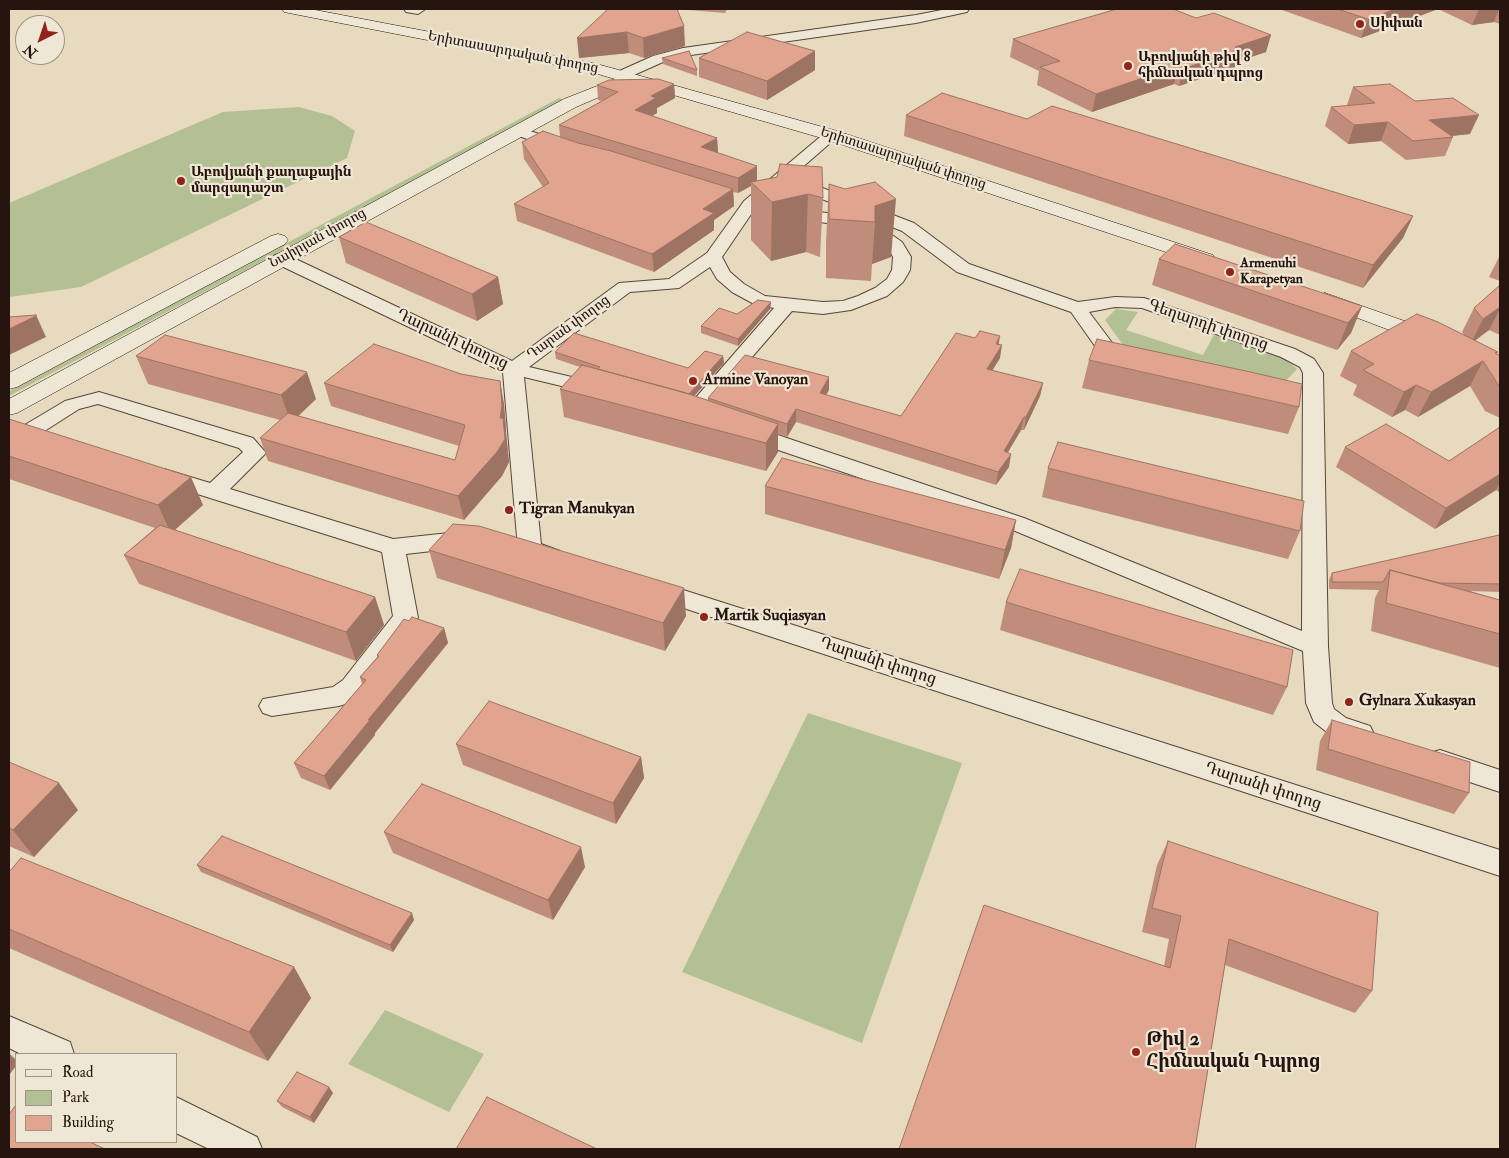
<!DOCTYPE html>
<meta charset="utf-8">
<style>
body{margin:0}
#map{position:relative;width:1509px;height:1158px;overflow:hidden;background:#e7dabe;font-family:"IM FELL Double Pica",serif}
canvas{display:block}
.frame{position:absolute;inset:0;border:10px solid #26140e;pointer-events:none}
.legend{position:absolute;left:15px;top:1053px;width:162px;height:90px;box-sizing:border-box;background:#efe7d5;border:1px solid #9f9385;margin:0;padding:6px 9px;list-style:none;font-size:15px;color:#26140e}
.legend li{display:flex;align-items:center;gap:10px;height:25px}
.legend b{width:25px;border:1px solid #9f9385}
.north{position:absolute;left:15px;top:15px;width:50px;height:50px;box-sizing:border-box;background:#efe7d5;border:1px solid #9f9385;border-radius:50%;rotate:221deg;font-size:14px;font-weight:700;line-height:20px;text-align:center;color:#26140e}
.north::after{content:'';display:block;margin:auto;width:18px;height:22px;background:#8f2418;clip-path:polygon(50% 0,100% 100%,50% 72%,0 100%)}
</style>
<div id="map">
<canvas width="1509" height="1158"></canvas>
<div class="frame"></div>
<ul class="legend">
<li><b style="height:6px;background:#efe7d5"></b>Road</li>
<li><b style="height:14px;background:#b3c094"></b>Park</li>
<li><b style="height:14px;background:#e0a48f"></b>Building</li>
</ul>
<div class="north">N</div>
</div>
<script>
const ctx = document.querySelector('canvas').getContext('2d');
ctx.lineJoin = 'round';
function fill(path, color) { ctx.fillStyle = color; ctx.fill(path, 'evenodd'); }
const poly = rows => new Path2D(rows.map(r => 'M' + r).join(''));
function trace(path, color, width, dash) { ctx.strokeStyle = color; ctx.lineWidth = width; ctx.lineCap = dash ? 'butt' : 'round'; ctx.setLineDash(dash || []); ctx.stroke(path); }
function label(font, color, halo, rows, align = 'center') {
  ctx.font = font + ' "IM FELL Double Pica","Noto Serif Armenian",serif'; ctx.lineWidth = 4.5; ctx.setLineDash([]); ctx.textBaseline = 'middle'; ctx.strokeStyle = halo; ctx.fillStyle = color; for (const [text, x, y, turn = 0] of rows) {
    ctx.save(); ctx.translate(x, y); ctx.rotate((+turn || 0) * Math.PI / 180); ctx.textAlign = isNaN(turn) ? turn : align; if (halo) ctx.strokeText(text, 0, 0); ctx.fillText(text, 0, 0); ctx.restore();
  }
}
const green = poly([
 [559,98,565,100,9,396,9,391],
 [299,107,332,116,355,131,347,158,81,287,9,297,9,203,223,112],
 [1116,309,1138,312,1126,330,1203,355,1214,335,1285,359,1297,369,1283,384,1123,345,1105,320],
 [808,713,962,763,862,1043,682,972],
 [385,1010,484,1054,449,1112,348,1064]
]);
const street = poly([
 [404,9,423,9,424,10,418,14,406,12,404,9],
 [947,9,969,9,967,12,916,23,684,56,663,62,625,79,615,79,613,76,615,73,653,56,683,48,916,15,947,9],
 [518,127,569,144,572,147,569,150,564,152,513,134,511,131,513,128,518,127],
 [831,131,836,132,838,135,836,138,790,178,799,179,914,223,969,264,1078,302,1115,297,1144,298,1295,349,1314,359,1323,373,1328,646,1332,703,1334,709,1346,718,1370,726,1374,734,1370,742,1361,745,1328,733,1314,722,1306,703,1303,651,1008,528,740,437,737,432,740,427,747,426,754,427,1024,518,1302,631,1303,373,1300,367,1281,357,1142,308,1115,307,1089,312,1116,348,1130,356,1133,360,1130,364,1123,366,1116,364,1102,356,1071,312,957,272,902,231,787,185,785,182,756,207,722,257,730,272,744,284,765,296,823,302,843,301,858,296,875,288,887,279,892,270,893,257,889,249,873,238,852,230,827,223,784,217,782,214,784,211,790,209,827,213,864,222,885,230,902,242,911,257,910,270,903,282,887,296,851,310,823,314,792,311,699,418,692,420,685,418,682,414,685,410,774,308,754,304,732,292,717,279,710,267,679,288,630,292,529,367,606,385,609,389,606,393,599,395,524,377,541,544,560,551,564,557,560,563,552,565,522,555,518,549,503,372,275,263,272,259,275,255,281,254,287,255,512,361,619,283,669,279,707,253,744,201,826,132,831,131],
 [99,392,253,438,266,453,230,489,393,539,449,533,476,537,480,543,476,549,468,551,449,549,406,554,418,618,361,694,348,703,339,706,272,716,263,713,259,706,263,699,333,687,343,680,393,616,382,552,156,481,153,476,156,471,164,469,210,483,243,452,239,448,98,404,79,409,32,439,25,440,18,439,15,434,18,429,65,401,99,392],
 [655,581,1500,850,1500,876,647,596,643,590,647,584,655,581],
 [1440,750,1500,770,1500,792,1430,769,1426,761,1430,753,1440,750],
 [9,1016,70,1042,74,1054,21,1054,9,1048,9,1016],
 [176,1097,257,1137,262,1149,209,1149,176,1133,176,1097]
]);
const secondary = poly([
 [282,9,310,9,593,63,637,75,837,131,1213,255,1216,259,1213,263,1206,265,1199,263,825,139,632,83,576,107,17,413,9,415,9,399,564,99,615,79,591,72,289,13,284,12,282,9],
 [278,234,285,236,288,240,285,244,17,387,9,389,9,373,271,236,278,234],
 [1325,293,1461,341,1500,359,1500,374,1445,351,1318,303,1314,299,1318,295,1325,293]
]);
const wall = poly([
 [608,9,727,9,725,13,677,9,685,46,644,58,629,53,579,58],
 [1279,9,1500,9,1500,24,1494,22,1472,25,1438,9,1361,38],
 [1013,39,1266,52,1236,62,1235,67,1179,86,1174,84,1092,112,1037,85,1039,71,1010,57],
 [815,51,815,70,767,100,699,77,699,58],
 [662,58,697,70,697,76,663,64],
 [674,84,675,98,657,108,657,113,652,116,717,138,718,153,757,181,777,177,823,198,820,257,806,252,771,261,751,240,751,186,738,193,733,192,734,206,714,220,714,230,654,272,517,221,514,204,543,187,524,159,522,142,560,137,559,125,602,101,598,100,597,85],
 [1353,87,1415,101,1470,134,1451,136,1453,137,1445,156,1406,160,1381,141,1348,144,1325,126,1331,107,1347,106,1347,105],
 [906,115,1027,119,1413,216,1403,238,1363,288,904,136],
 [875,182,891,257,872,264,871,281,826,278,826,242,829,184,845,189],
 [339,237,498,277,503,304,477,321,346,263],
 [1500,255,1500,281,1489,277],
 [1159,259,1362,306,1351,333,1337,350,1152,285],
 [1500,285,1500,335,1489,330,1475,341,1498,352,1497,354,1500,356,1500,418,1485,411,1470,386,1418,417,1405,410,1392,417,1353,395,1357,385,1340,376,1351,351,1465,336,1462,332,1474,308],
 [771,302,770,309,738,346,701,333,701,326,737,314],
 [999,344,1000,358,992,371,1043,383,1040,396,1024,430,1021,430,1008,452,1009,467,996,485,796,422,787,437,778,434,778,452,766,471,564,417,560,389,580,367,556,359,555,352,688,368,723,356,724,363,694,396,708,400,708,398,829,377,829,390,826,395,901,416],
 [136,356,316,399,298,416,455,460,459,446,331,406,324,383,461,374,500,381,504,405,506,429,506,433,509,462,502,476,464,520,268,461,260,438,280,420,148,384],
 [1089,360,1299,407,1288,434,1082,388],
 [9,419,203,505,175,530,375,597,384,625,356,661,139,584,124,555,155,528,9,479],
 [1500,427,1500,493,1496,490,1435,529,1336,467,1345,447,1449,461],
 [1048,468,1300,531,1288,559,1042,497],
 [765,486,1016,520,1011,548,999,579,765,514],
 [1500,537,1500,592,1470,591,1500,600,1500,668,1371,631,1375,598,1379,590,1329,589,1329,580,1332,573],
 [429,550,686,616,665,651,437,578],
 [1006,602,1287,687,1273,715,1000,630],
 [409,621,444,628,448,643,375,733,375,735,330,790,301,778,294,763,362,684,360,677,377,657,377,655],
 [1332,720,1469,793,1454,814,1316,770,1320,741],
 [456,744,641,757,644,778,616,824,463,765],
 [9,762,78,810,34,857,9,846],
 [384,832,585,867,553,920,393,853],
 [1168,841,1372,991,1355,1013,1225,965,1195,1149,1164,966,1169,939,1142,932,1157,865],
 [197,865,414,920,393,952,201,872],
 [9,872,294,967,311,998,268,1061,9,948],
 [333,1093,314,1123,282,1107,277,1101]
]);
const shadedWall = poly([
 [1396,9,1438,9,1361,38,1368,19],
 [1479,9,1499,9,1494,22,1472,25],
 [684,26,685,46,644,58,643,38],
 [627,32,629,53,579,58,577,38],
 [1271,35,1266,52,1236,62,1235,67,1179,86,1183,69,1235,47],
 [815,51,815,70,767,100,767,81],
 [1178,66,1174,84,1092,112,1096,94],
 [674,84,675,98,657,108,657,113,636,125,635,110,651,96],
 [1479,115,1470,134,1421,139,1429,120],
 [1388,122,1381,141,1348,144,1354,125],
 [717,138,718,153,701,147],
 [757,166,757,182,751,182,751,186,738,193,738,178],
 [733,189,734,206,714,220,714,230,654,272,652,254,703,209],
 [808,194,806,252,771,261,772,202],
 [896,199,891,257,872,264,875,222,875,206],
 [1413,216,1403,238,1363,288,1373,265],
 [498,277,503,304,477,321,472,294],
 [771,302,770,309,738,346,738,339],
 [1362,306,1351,333,1337,350,1348,323],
 [1500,307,1500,309,1489,330,1471,343,1483,319],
 [36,315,46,337,9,355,9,329],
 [1000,336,998,349,996,344],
 [1002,345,1000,358,985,382,987,369],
 [723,356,724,363,687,404,687,397],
 [1483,361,1470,386,1418,417,1431,392],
 [307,372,316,399,291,423,281,395],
 [829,377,829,390,819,406,820,393],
 [500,381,504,405,506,429,506,433,509,462,502,476,464,520,458,496,500,418],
 [1043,383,1040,396,1024,430,1026,417],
 [1416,385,1405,410,1392,417,1404,392],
 [796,409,796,422,787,437,787,424],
 [1024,417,1021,430,1001,464,1004,451],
 [778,424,778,452,766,471,766,443],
 [1011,454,1009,467,996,485,998,472],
 [1500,474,1500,483,1496,490,1435,529,1446,508],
 [191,477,203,505,171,533,158,505],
 [1016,520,1011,548,999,579,1005,550],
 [684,588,686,616,665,651,663,623],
 [375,597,384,625,356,661,346,632],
 [444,628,448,643,375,733,375,735,330,790,324,776,368,720],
 [641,757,644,778,616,824,613,803],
 [59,783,78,810,34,857,13,830],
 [581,847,585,867,553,920,548,900],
 [412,913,414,920,393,952,390,945],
 [294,967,311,998,268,1061,249,1032],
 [9,1053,16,1060,16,1066,9,1075],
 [329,1087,333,1093,314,1123,310,1117]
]);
const building = poly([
 [608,9,677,9,684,26,643,38,627,32,577,38,608,9],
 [1117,9,1173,9,1196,18,1214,13,1271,35,1235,47,1240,49,1183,69,1178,66,1096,94,1040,67,1060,61,1013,39,1117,9],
 [1337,9,1396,9,1368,19,1337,9],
 [747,32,815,51,767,81,699,58,747,32],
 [689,51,697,70,662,58,689,51],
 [658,79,674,84,651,96,656,98,635,110,717,138,701,147,757,166,738,178,559,125,618,92,597,85,609,80,658,79],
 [1390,84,1415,101,1453,98,1479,115,1429,120,1453,137,1413,141,1388,122,1354,125,1331,107,1375,103,1353,87,1390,84],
 [942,93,1027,119,1052,106,1413,216,1373,265,906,115,942,93],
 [543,131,578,143,611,151,733,189,703,209,714,213,652,254,514,204,549,183,522,142,543,131],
 [780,164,822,167,823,198,808,194,772,202,751,182,777,177,780,164],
 [875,182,896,199,875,206,875,222,829,219,829,184,845,189,875,182],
 [366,222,498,277,472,294,339,237,366,222],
 [1175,244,1362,306,1348,323,1159,259,1175,244],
 [1500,285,1500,307,1483,319,1474,308,1500,285],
 [758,300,771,302,738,339,701,326,719,308,737,314,758,300],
 [1417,314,1438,322,1498,352,1495,353,1500,356,1500,386,1499,386,1483,361,1431,392,1416,385,1404,392,1363,370,1374,364,1351,351,1417,314],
 [36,315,36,316,9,329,9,317,36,315],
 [980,331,1000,336,996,344,1002,345,987,369,1043,383,1026,417,1024,417,1004,451,1011,454,998,472,796,409,787,424,708,398,745,355,829,377,820,393,901,416,956,333,975,338,980,331],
 [574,333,688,368,705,351,723,356,689,394,598,369,600,367,555,352,574,333],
 [165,335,307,372,281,395,136,356,165,335],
 [1097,339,1255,373,1302,384,1299,407,1089,360,1097,339],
 [374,344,461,374,500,381,502,406,500,418,503,418,505,439,497,452,458,496,260,438,288,413,455,460,465,425,324,383,374,344],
 [582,365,683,392,778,424,766,443,560,389,582,365],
 [9,419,191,477,158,505,9,456,9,419],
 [1386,424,1449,461,1500,427,1500,474,1446,508,1345,447,1386,424],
 [1058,442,1304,501,1300,531,1048,468,1058,442],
 [782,458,1016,520,1005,550,765,486,782,458],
 [453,524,479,526,684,588,663,623,429,550,453,524],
 [160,525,375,597,346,632,124,555,160,525],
 [1499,535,1500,537,1500,584,1440,583,1390,570,1383,582,1332,582,1332,573,1499,535],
 [1020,569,1293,650,1287,687,1006,602,1020,569],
 [1390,570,1500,600,1500,634,1386,603,1390,570],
 [412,617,444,628,368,720,370,720,324,776,294,763,366,680,360,677,379,656,377,655,404,619,409,621,412,617],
 [489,701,641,757,613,803,456,744,489,701],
 [1332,720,1470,762,1469,793,1328,749,1332,720],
 [9,762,59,783,13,830,9,828,9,762],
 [422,784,581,847,548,900,384,832,422,784],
 [222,836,412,913,390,945,197,865,222,836],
 [1168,841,1378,912,1372,991,1229,939,1195,1149,899,1149,984,905,1170,968,1181,916,1152,908,1168,841],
 [21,858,294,967,249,1032,9,929,9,872,21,858],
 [297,1072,329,1087,310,1117,277,1101,297,1072],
 [487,1097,597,1149,456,1149,487,1097],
 [16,1105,16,1142,90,1142,105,1149,9,1149,9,1114,16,1105]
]);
const markers = [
 [1360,24,5,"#8f2418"],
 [1128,66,5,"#8f2418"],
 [181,181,5,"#8f2418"],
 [1230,272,5,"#8f2418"],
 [693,381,5,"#8f2418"],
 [509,510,5,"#8f2418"],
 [704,617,5,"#8f2418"],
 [1349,702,5,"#8f2418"],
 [1136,1052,5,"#8f2418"]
];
const farPoinames = [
 ["Սիփան",1370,24],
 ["Աբովյանի թիվ 8",1138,58],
 ["հիմնական դպրոց",1138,74],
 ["Աբովյանի քաղաքային",191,173],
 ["մարզադաշտ",191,189],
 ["Armenuhi",1240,264],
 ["Karapetyan",1240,280]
];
const farStreetnames = [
 ["Երիտասարդական փողոց",513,53,11],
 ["Երիտասարդական փողոց",903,159,18],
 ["Նաիրյան փողոց",318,239,-29],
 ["Դարան փողոց",569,328,-36]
];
const streetNames = [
 ["Գեղարդի փողոց",1208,326,19],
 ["Դարանի փողոց",452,340,25],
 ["Դարանի փողոց",878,662,18],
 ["Դարանի փողոց",1263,787,18]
];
const poiNames = [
 ["Armine Vanoyan",703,381],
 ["Tigran Manukyan",519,510],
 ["Martik Suqiasyan",714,617],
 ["Gylnara Xukasyan",1359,702]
];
const nearPoinames = [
 ["Թիվ 2",1146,1041],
 ["Հիմնական Դպրոց",1146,1063]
];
fill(green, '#b3c094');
trace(street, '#56463a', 2);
trace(secondary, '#26140e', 1);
fill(street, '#efe7d5');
fill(secondary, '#efe7d5');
fill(wall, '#c18d7b');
fill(shadedWall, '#9d7364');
fill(building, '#e0a48f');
trace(building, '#9d7364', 1);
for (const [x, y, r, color] of markers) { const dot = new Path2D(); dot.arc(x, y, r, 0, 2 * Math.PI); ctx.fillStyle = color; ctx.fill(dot); trace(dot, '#efe7d5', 2); }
label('bold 14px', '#26140e', '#efe7d5', farPoinames, 'left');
label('14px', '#26140e', '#efe7d5', farStreetnames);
label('16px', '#26140e', '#efe7d5', streetNames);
label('bold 16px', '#26140e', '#efe7d5', poiNames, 'left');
label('bold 19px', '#26140e', '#efe7d5', nearPoinames, 'left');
</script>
